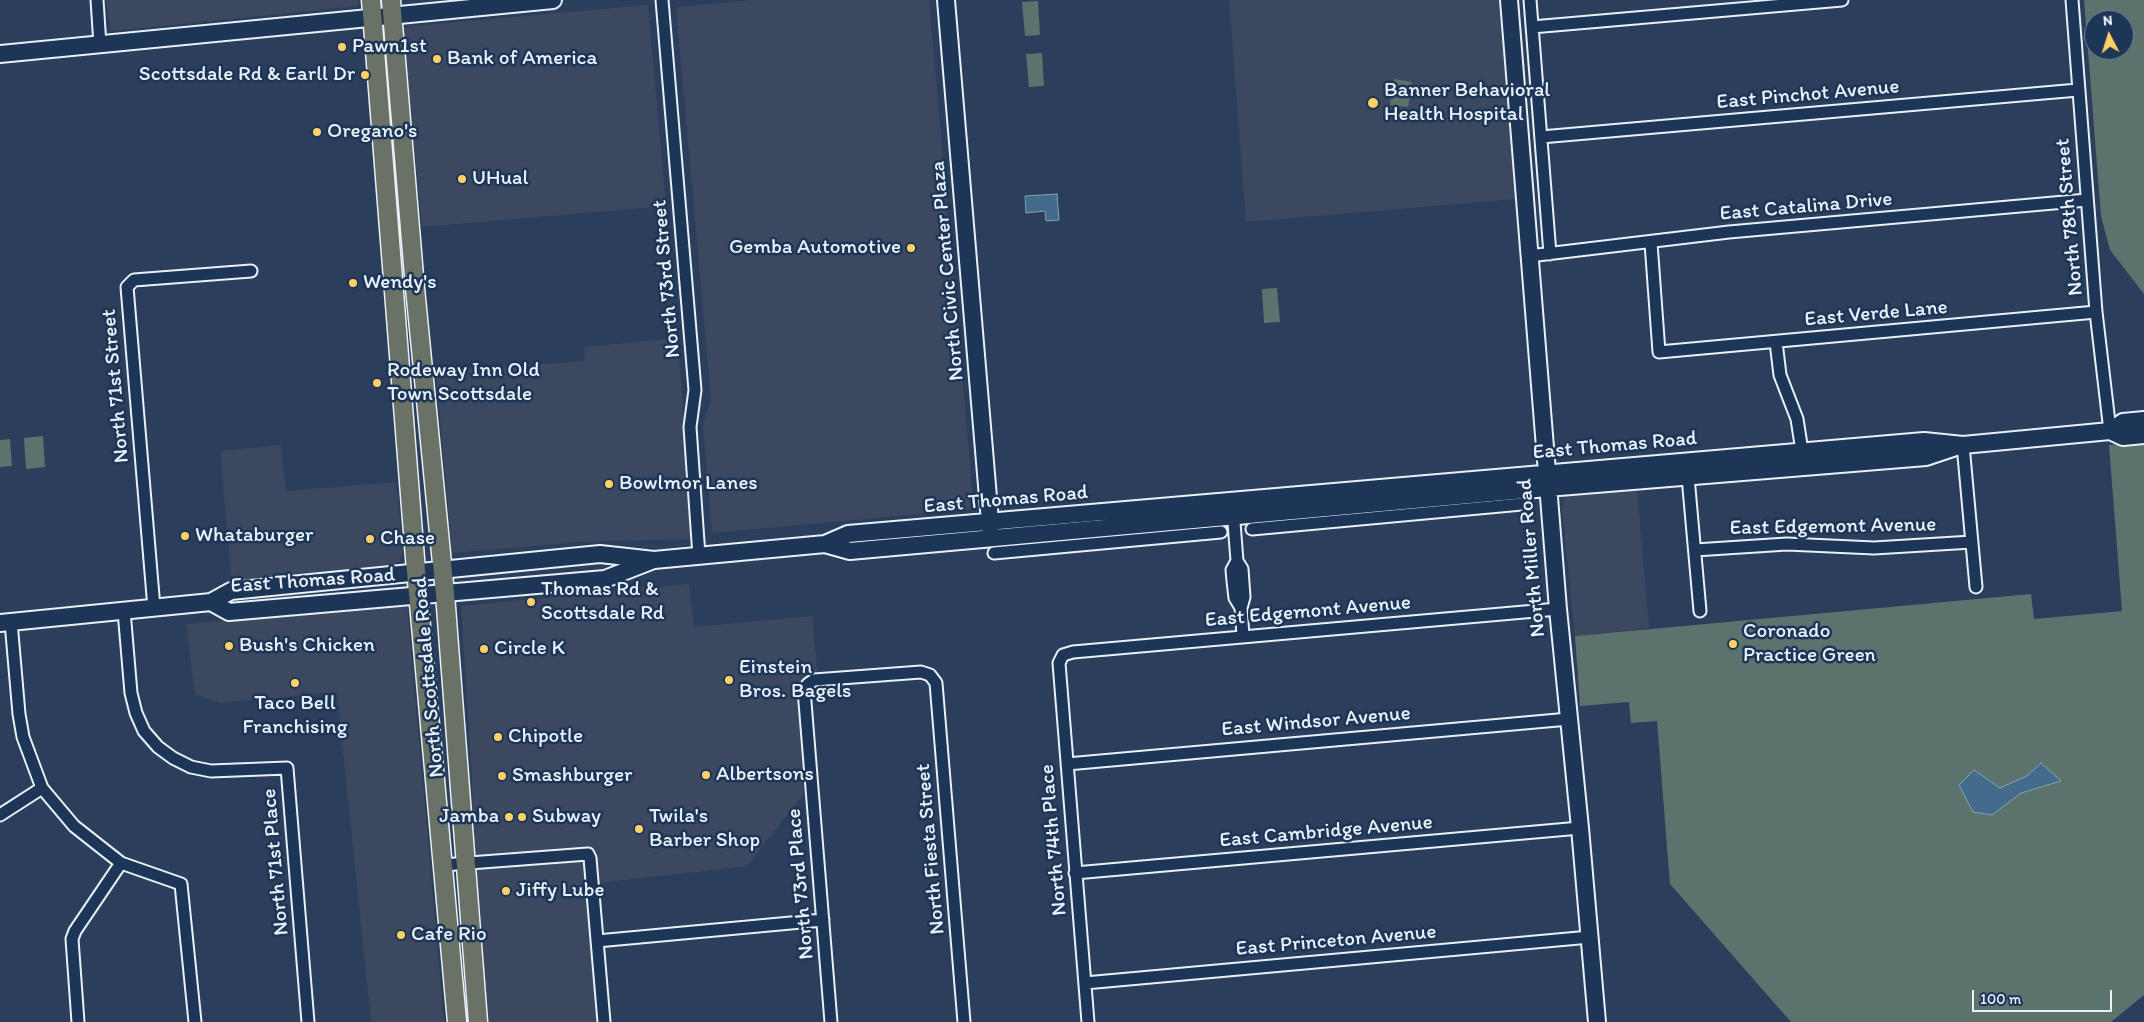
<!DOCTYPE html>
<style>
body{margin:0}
#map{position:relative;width:2144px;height:1022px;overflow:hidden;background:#2b3e5b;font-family:Itim,sans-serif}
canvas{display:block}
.north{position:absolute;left:2084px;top:10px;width:50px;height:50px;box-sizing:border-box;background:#1d3557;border:1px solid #6e8097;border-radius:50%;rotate:355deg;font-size:14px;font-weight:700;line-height:20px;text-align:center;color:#e8f1f8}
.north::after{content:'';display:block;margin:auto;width:18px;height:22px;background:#ffd166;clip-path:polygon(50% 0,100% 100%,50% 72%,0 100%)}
.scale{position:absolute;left:1972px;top:990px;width:140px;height:22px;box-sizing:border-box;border:2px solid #e8f1f8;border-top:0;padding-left:6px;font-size:15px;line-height:18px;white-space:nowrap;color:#e8f1f8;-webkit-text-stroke:4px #1d3557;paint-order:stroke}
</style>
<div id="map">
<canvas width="2144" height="1022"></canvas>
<div class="north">N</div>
<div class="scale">100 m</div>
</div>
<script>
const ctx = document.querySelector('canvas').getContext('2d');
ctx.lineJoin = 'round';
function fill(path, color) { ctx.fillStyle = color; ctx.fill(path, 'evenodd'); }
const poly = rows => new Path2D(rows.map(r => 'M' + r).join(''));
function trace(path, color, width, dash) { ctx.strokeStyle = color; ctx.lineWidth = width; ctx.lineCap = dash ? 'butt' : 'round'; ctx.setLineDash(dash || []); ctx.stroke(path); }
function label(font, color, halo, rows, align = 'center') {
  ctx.font = font + ' Itim,sans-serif'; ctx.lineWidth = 5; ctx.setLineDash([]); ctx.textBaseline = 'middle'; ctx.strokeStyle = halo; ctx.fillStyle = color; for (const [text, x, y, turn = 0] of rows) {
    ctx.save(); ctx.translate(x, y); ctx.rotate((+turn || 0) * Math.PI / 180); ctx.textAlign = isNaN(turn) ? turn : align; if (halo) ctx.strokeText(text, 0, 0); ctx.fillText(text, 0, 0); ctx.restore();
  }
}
const built = poly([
 [106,0,358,0,359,6,111,31],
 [751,0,929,0,974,509,712,533,703,425,711,399,676,7],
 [1229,0,1499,0,1517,199,1246,222],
 [648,5,666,206,422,227,403,27],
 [678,338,692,539,579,542,452,553,436,372,585,361,584,347],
 [281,445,286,491,396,482,403,551,400,561,369,571,281,575,266,582,232,585,220,451],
 [1637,488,1649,628,1575,636,1562,509,1564,498,1571,493],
 [689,584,694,627,812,616,818,676,801,678,803,795,747,866,599,883,610,1022,487,1022,473,853,472,778,461,606],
 [407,605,444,1022,371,1022,337,692,220,703,195,694,186,624]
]);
const green = poly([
 [2084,0,2144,0,2144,294,2110,250,2101,216],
 [2094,20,2124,20,2124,50,2094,50],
 [1038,1,1040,35,1025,36,1022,2],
 [1042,53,1044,86,1029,87,1026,54],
 [1394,79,1412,82,1408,107,1390,105],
 [1277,288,1280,322,1264,323,1262,289],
 [43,436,45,467,26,469,24,438],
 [10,439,12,466,0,467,0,440],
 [2144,442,2144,995,2111,1022,1791,1022,1670,884,1657,721,1631,723,1629,702,1580,706,1575,636,2031,594,2034,619,2122,611,2109,445]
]);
const water = poly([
 [1057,194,1059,220,1046,221,1045,211,1026,213,1025,196,1057,194],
 [2041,763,2061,781,2021,793,1992,815,1973,812,1959,785,1974,770,2000,788,2027,776,2041,763]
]);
const street = poly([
 [97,0,100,45],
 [662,0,695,390,690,427,699,556],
 [1530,0,1550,254],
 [2072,0,2096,312,2110,431],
 [1532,27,1842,0],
 [1541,137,2078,90],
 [1651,243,1659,352,2096,312],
 [1529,256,1729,232,2087,200],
 [1776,342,1780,375,1797,419,1802,451],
 [1963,445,1976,587],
 [1688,477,1700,611],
 [1233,510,1237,561,1242,569,1244,597,1241,608,1243,636],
 [1252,529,1522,504],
 [1695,550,1787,544,1874,548,1972,542],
 [994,553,1221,532],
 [1237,561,1232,570,1233,581,1235,598,1241,608],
 [154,608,127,287,134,280,251,271],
 [124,611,131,693,136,713,144,731,158,747,173,758,191,767,211,771,287,768,308,1022],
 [11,622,19,714,23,737,42,788,74,826,121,863,181,884,195,1022],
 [1067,764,1569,719],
 [0,815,42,788],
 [443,865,588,854,590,858,604,1022],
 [1075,873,1580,828],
 [597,941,823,920],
 [1085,983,1590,937],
 [78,1022,72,939,75,931,121,863],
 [831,1022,804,690,808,684,814,680,921,672,930,675,936,683,964,1022],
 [1088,1022,1059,663,1063,655,1073,652,1558,609]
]);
const secondary = poly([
 [946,0,991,533],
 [1509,0,1558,609,1580,828,1597,1022],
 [0,54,553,0],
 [2110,431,2123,422,2144,420],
 [825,544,850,551,1547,488,1926,457,1956,447],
 [211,602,229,612,605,579,651,561],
 [0,623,211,602,231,591,600,554,654,560,825,544,848,534,1924,441,1963,445,2110,431,2123,437,2144,435]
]);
const primary = poly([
 [371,0,416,571,457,1022],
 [391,0,415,288,445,594,478,1022]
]);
const markers = [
 [342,47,5,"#ffd166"],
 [437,59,5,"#ffd166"],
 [365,75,5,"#ffd166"],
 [1373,103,6,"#ffd166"],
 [317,132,5,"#ffd166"],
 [462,179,5,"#ffd166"],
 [911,248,5,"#ffd166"],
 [353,283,5,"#ffd166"],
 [377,383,5,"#ffd166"],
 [609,484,5,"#ffd166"],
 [185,536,5,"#ffd166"],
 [370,539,5,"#ffd166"],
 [531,602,5,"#ffd166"],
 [1733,644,5,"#ffd166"],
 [229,646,5,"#ffd166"],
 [484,649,5,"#ffd166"],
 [729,680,5,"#ffd166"],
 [295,683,5,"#ffd166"],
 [498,737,5,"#ffd166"],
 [706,775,5,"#ffd166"],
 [502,776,5,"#ffd166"],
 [509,817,5,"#ffd166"],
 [522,817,5,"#ffd166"],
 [639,829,5,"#ffd166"],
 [506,891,5,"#ffd166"],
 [401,935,5,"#ffd166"]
];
const poiNames = [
 ["Pawn1st",352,47],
 ["Bank of America",447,59],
 ["Scottsdale Rd & Earll Dr",355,75,"right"],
 ["Banner Behavioral",1384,91],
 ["Health Hospital",1384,115],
 ["Oregano's",327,132],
 ["UHual",472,179],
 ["Gemba Automotive",901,248,"right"],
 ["Wendy's",363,283],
 ["Rodeway Inn Old",387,371],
 ["Town Scottsdale",387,395],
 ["Bowlmor Lanes",619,484],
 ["Whataburger",195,536],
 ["Chase",380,539],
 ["Thomas Rd &",541,590],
 ["Scottsdale Rd",541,614],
 ["Coronado",1743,632],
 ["Practice Green",1743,656],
 ["Bush's Chicken",239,646],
 ["Circle K",494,649],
 ["Einstein",739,668],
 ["Bros. Bagels",739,692],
 ["Taco Bell",295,704,"center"],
 ["Franchising",295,728,"center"],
 ["Chipotle",508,737],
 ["Albertsons",716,775],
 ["Smashburger",512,776],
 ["Jamba",499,817,"right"],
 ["Subway",532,817],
 ["Twila's",649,817],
 ["Barber Shop",649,841],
 ["Jiffy Lube",516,891],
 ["Cafe Rio",411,935]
];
const streetNames = [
 ["East Pinchot Avenue",1808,95,-5],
 ["East Catalina Drive",1806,207,-5],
 ["North 78th Street",2070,217,-95],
 ["North Civic Center Plaza",948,271,-95],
 ["North 73rd Street",667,279,-95],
 ["East Verde Lane",1876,314,-5],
 ["North 71st Street",116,386,-95],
 ["East Thomas Road",1615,446,-5],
 ["East Thomas Road",1006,500,-5],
 ["East Edgemont Avenue",1833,527,-1],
 ["North Miller Road",1532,558,-95],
 ["East Thomas Road",313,581,-4],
 ["East Edgemont Avenue",1308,612,-5],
 ["North Scottsdale Road",429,677,-95],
 ["East Windsor Avenue",1316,722,-5],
 ["East Cambridge Avenue",1326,832,-5],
 ["North 74th Place",1054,840,-95],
 ["North Fiesta Street",931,849,-95],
 ["North 71st Place",276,862,-95],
 ["North 73rd Place",801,884,-95],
 ["East Princeton Avenue",1336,941,-5]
];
fill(built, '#3c4860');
fill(green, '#5c726d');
fill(water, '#436b8b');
trace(water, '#85a1b7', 1);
trace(street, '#e8f1f8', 15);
trace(secondary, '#e8f1f8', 20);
trace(primary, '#e8f1f8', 21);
trace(street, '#1d3557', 11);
trace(secondary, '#1d3557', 16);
trace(primary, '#6a7165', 18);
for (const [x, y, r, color] of markers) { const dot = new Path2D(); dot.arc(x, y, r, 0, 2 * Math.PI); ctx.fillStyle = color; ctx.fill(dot); trace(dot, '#1d3557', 2); }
label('21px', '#e8f1f8', '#1d3557', poiNames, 'left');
label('21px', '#e8f1f8', '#1d3557', streetNames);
</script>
